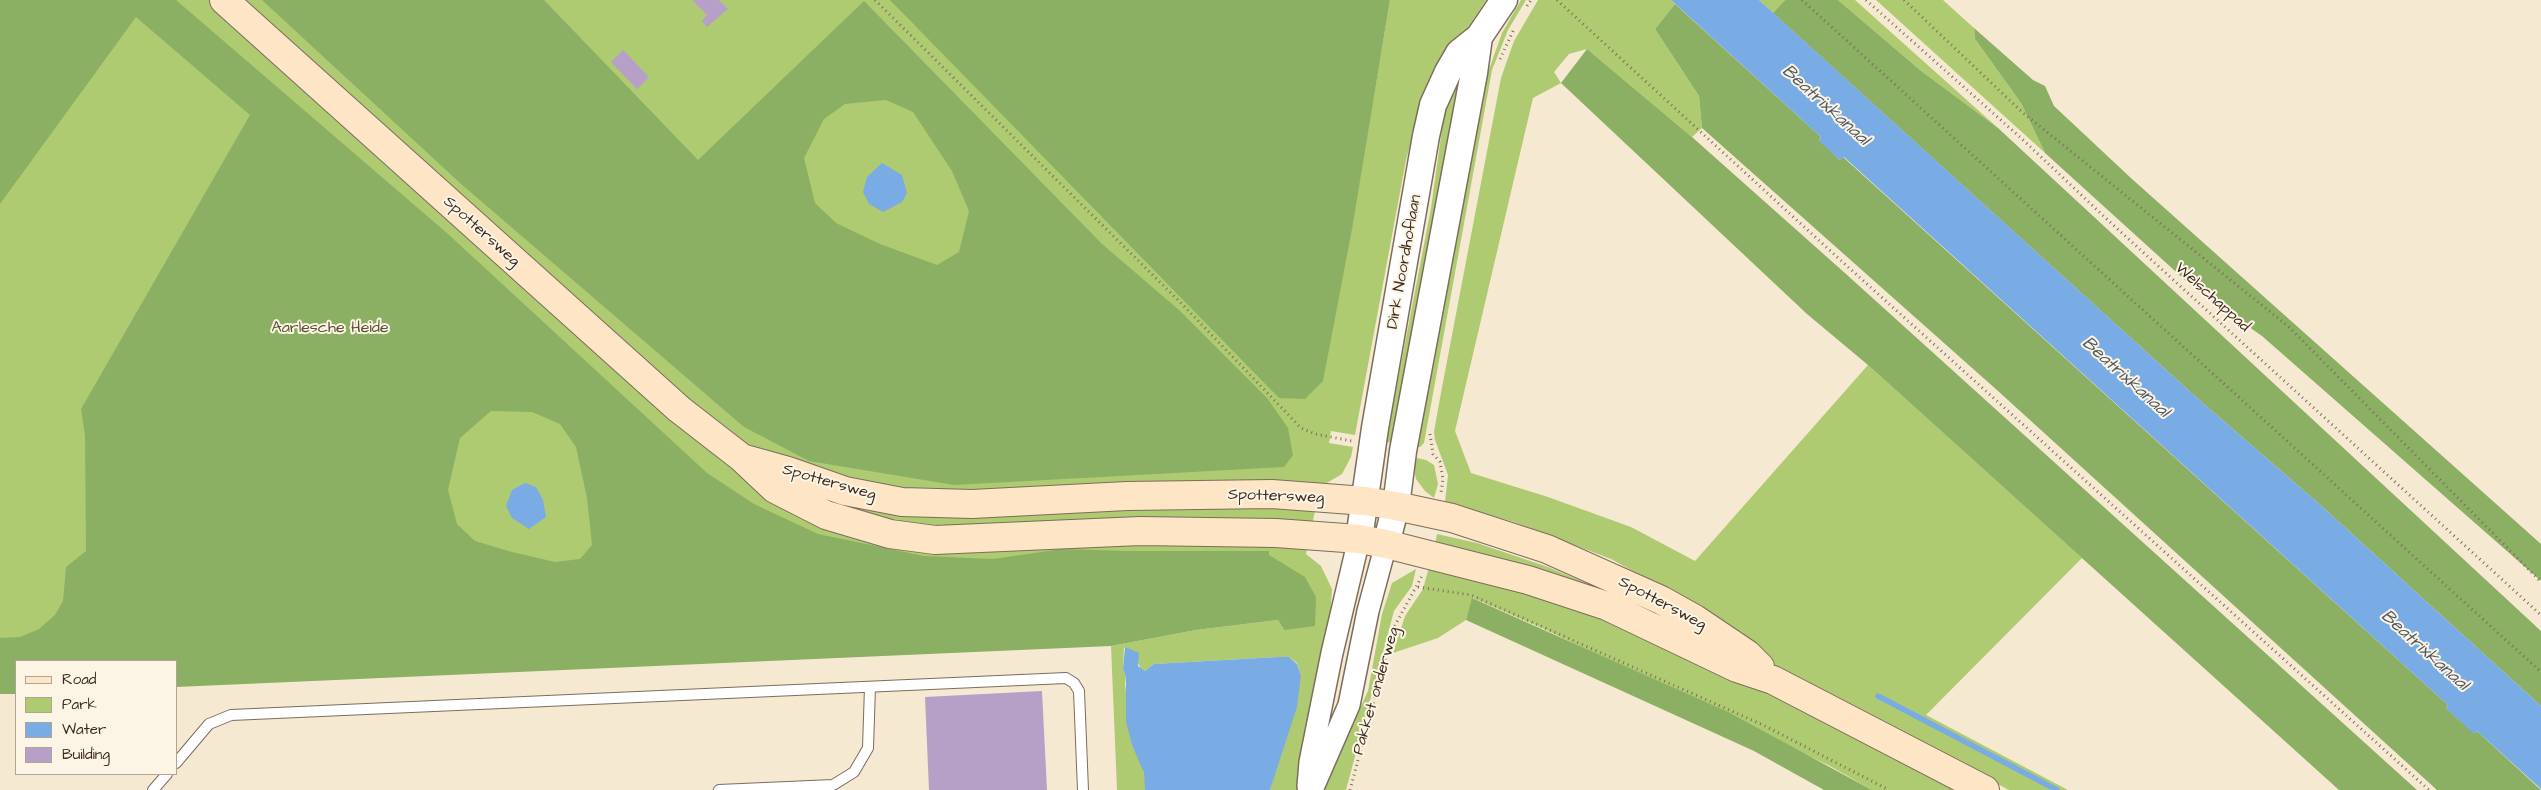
<!DOCTYPE html>
<style>
body{margin:0}
#map{position:relative;width:2541px;height:790px;overflow:hidden;background:#f6e9d1;font-family:"Architects Daughter",sans-serif}
canvas{display:block}
.legend{position:absolute;left:15px;top:660px;width:162px;height:115px;box-sizing:border-box;background:#fcf5e5;border:1px solid #afa495;margin:0;padding:6px 9px;list-style:none;font-size:15px;color:#3b2a1e}
.legend li{display:flex;align-items:center;gap:10px;height:25px}
.legend b{width:25px;border:1px solid #afa495}
</style>
<div id="map">
<canvas width="2541" height="790"></canvas>
<ul class="legend">
<li><b style="height:6px;background:#fde5c5"></b>Road</li>
<li><b style="height:14px;background:#afcb71"></b>Park</li>
<li><b style="height:14px;background:#79abe5"></b>Water</li>
<li><b style="height:14px;background:#b6a0c7"></b>Building</li>
</ul>
</div>
<script>
const ctx = document.querySelector('canvas').getContext('2d');
ctx.lineJoin = 'round';
function fill(path, color) { ctx.fillStyle = color; ctx.fill(path, 'evenodd'); }
const poly = rows => new Path2D(rows.map(r => 'M' + r).join(''));
function trace(path, color, width, dash) { ctx.strokeStyle = color; ctx.lineWidth = width; ctx.lineCap = dash ? 'butt' : 'round'; ctx.setLineDash(dash || []); ctx.stroke(path); }
function label(font, color, halo, rows, align = 'center') {
  ctx.font = font + ' "Architects Daughter",sans-serif'; ctx.lineWidth = 4; ctx.setLineDash([]); ctx.textBaseline = 'middle'; ctx.strokeStyle = halo; ctx.fillStyle = color; for (const [text, x, y, turn = 0] of rows) {
    ctx.save(); ctx.translate(x, y); ctx.rotate((+turn || 0) * Math.PI / 180); ctx.textAlign = isNaN(turn) ? turn : align; if (halo) ctx.strokeText(text, 0, 0); ctx.fillText(text, 0, 0); ctx.restore();
  }
}
const green = poly([
 [0,0,1373,0,1373,101,1390,0,1486,0,1431,85,1419,112,1406,160,1355,435,1331,431,1329,443,1353,447,1351,457,1342,474,1320,487,1306,554,1321,566,1332,589,1328,650,1301,790,1270,790,1301,675,1297,663,1289,657,1278,657,1154,664,1145,671,1141,669,1137,661,1124,647,1123,668,1126,677,1125,683,1132,745,1142,764,1146,783,1145,790,1117,790,1111,646,1196,630,1278,620,1284,630,1316,597,176,661,16,661,0,677],
 [1521,0,1526,0,1508,30,1492,70,1424,443,1420,447,1414,447,1485,81,1502,33],
 [1538,0,1671,0,1675,4,1655,29,1699,96,1702,128,1692,137,1587,49,1569,54,1554,72,1561,83,1533,98,1455,431,1471,473,1548,497,1631,527,1695,561,1868,365,2082,558,1926,715,2068,790,2009,790,1785,671,1748,649,1673,593,1611,559,1514,522,1445,502,1448,475,1435,440,1434,432,1440,398,1501,78,1514,41],
 [1759,0,1785,0,1773,13],
 [1838,0,1855,0,1998,128,1920,70],
 [1876,0,1943,0,1974,28,1975,39,2021,103,2045,153],
 [1459,73,1465,75,1394,443,1386,442,1431,208,1445,108],
 [1412,457,1426,460,1434,465,1438,484,1434,498,1425,491,1416,479],
 [1437,534,1477,543,1548,567,1693,628,1434,549],
 [1429,567,1546,592,1814,713,1961,790,1872,790,1830,766,1542,628,1473,598,1466,620,1438,638,1393,653,1405,616,1423,589],
 [1416,569,1412,586,1394,611,1346,790,1322,790,1368,691,1382,614,1392,583]
]);
const forest = poly([
 [0,0,176,0,448,234,707,473,754,504,818,534,924,556,993,559,1062,549,1125,551,1269,551,1269,555,1305,577,1316,597,1315,626,1284,630,1278,620,1196,630,1111,646,176,687,176,661,16,661,16,694,0,694,0,638,20,637,39,629,55,615,63,601,66,567,86,551,85,435,81,409,250,115,136,17,0,204],
 [491,411,532,412,560,424,576,447,587,498,592,545,580,559,555,562,512,552,475,541,457,524,448,490,460,438],
 [262,0,544,0,698,160,864,1,1102,244,1179,310,1267,398,1288,428,1293,455,1284,467,954,485,809,461,744,427,460,183],
 [886,100,913,112,952,171,969,211,959,252,937,265,880,244,836,223,815,203,804,158,824,119,845,104],
 [890,0,1390,0,1352,229,1323,381,1305,399,1279,398],
 [1785,0,1838,0,1920,70,1998,128,2541,631,2541,706,2317,502,2197,398,1773,13],
 [1675,4,1821,137,1819,140,1840,160,1843,157,2448,705,2446,708,2474,733,2477,731,2541,790,2437,790,1998,391,1702,128,1699,96,1655,29],
 [1974,28,2033,80,2045,86,2054,106,2132,179,2541,544,2541,581,2262,336,2196,290,2045,153,2021,103,1975,39],
 [1587,49,1692,137,1846,274,2417,790,2339,790,1868,365,1807,314,1561,83],
 [1472,598,1728,712,1872,790,1824,790,1754,751,1466,620]
]);
const water = poly([
 [1671,0,1759,0,2197,398,2317,502,2541,706,2541,789,2477,731,2474,734,2446,708,2448,705,1844,157,1840,160,1819,141,1821,137],
 [882,163,902,175,907,193,902,202,883,212,869,204,863,192,867,177],
 [525,483,536,487,543,500,546,517,529,529,512,518,506,506,512,490],
 [1125,647,1139,653,1138,666,1145,671,1154,664,1278,657,1289,657,1297,664,1301,675,1297,707,1270,790,1145,790,1144,773,1132,745,1126,722,1126,677,1123,669]
]);
const stream = poly([
 [1878,696,2057,790]
]);
const building = poly([
 [692,0,719,0,728,9,707,27,702,21,707,15],
 [623,50,649,77,637,89,611,62],
 [1042,691,1047,790,929,790,925,697]
]);
const path = poly([
 [875,0,1182,304,1301,428,1315,434,1352,441],
 [1557,0,1837,257,2429,790],
 [1802,0,2541,672],
 [1866,0,2021,138,2111,223,2541,615],
 [1904,0,2022,112,2289,327,2541,582],
 [1527,6,1531,0],
 [1500,59,1514,29],
 [1430,434,1433,454,1440,462,1443,479,1441,493],
 [1418,587,1471,595,1763,725,1889,790],
 [1350,790,1393,629,1422,576]
]);
const service = poly([
 [176,763,209,724,231,715,1066,678,1074,683,1079,691,1083,790],
 [153,790,167,774],
 [719,790,833,785,854,772,868,748,870,687]
]);
const minor = poly([
 [1308,786,1310,762,1332,653,1359,539],
 [1312,790,1349,705,1368,611,1386,544]
]);
const tertiary = poly([
 [1359,539,1375,428,1426,136,1433,105,1448,72,1459,53,1479,37,1504,0],
 [1386,544,1396,506,1403,451,1474,73,1479,37]
]);
const secondary = poly([
 [224,0,679,409,742,458,775,489,826,515,890,534,935,540,1140,531,1276,533,1359,539,1386,544,1528,580,1607,606,1737,668,1773,680,1985,790],
 [745,459,788,471,845,491,902,502,972,504,1127,496,1272,494,1365,501,1396,506,1452,518,1547,549,1661,600,1695,619,1747,654,1760,667]
]);
const streetNames = [
 ["Spottersweg",481,232,42],
 ["Dirk Noordhoflaan",1405,262,-80],
 ["Welschappad",2212,298,42],
 ["Spottersweg",829,483,16],
 ["Spottersweg",1276,497,2],
 ["Spottersweg",1662,604,28],
 ["Pakket onderweg",1377,691,-74]
];
const parkNames = [
 ["Aarlesche Heide",330,329]
];
const waterNames = [
 ["Beatrixkanaal",1825,106,42],
 ["Beatrixkanaal",2125,378,42],
 ["Beatrixkanaal",2424,651,42]
];
fill(green, '#afcb71');
fill(forest, '#8baf63');
fill(water, '#79abe5');
trace(stream, '#79abe5', 5.5);
fill(building, '#b6a0c7');
trace(service, '#7c6d5d', 12);
trace(minor, '#7c6d5d', 24);
trace(tertiary, '#7c6d5d', 29);
trace(secondary, '#7c6d5d', 30);
trace(path, '#7c6d5d', 3, [1, 4]);
trace(service, '#fff', 10);
trace(minor, '#fff', 21);
trace(tertiary, '#fff', 26);
trace(secondary, '#fde5c5', 28);
label('16px', '#3b2a1e', '#fcf5e5', streetNames);
label('16px', '#585233', '#fcf5e5', parkNames);
label('italic 18px', '#515764', '#fcf5e5', waterNames);
</script>
